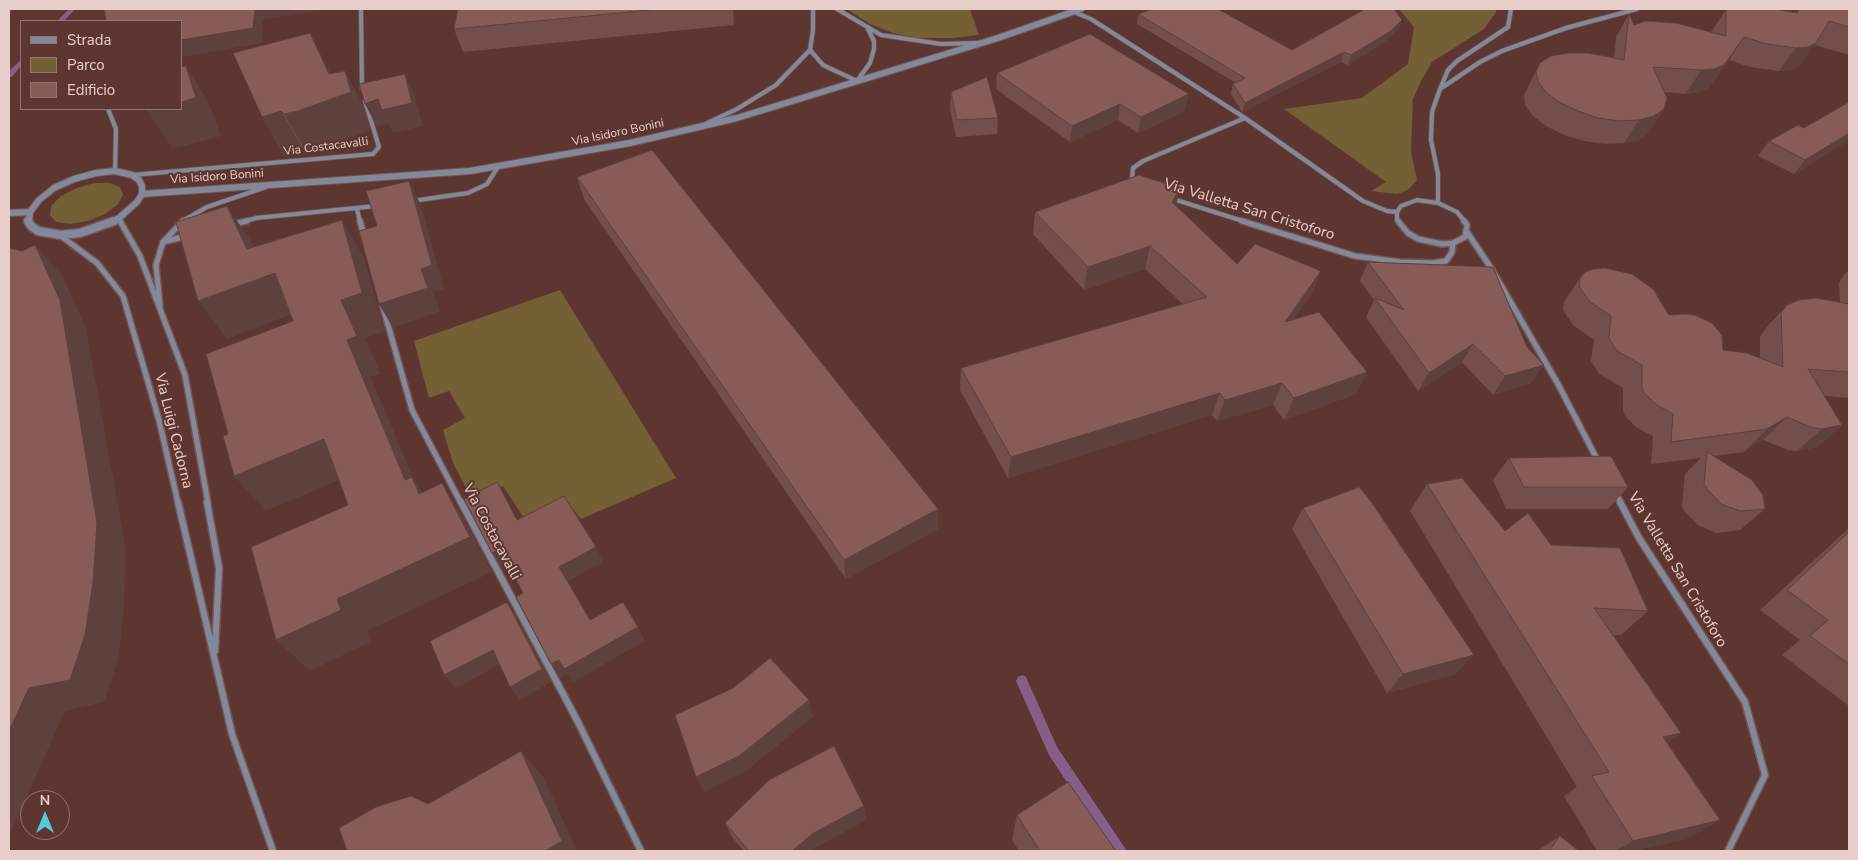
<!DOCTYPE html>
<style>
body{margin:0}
#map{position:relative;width:1858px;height:860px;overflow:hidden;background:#5e3631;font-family:"Nunito Sans",sans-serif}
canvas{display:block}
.frame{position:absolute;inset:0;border:10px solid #e8cecb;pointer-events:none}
.legend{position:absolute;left:20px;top:20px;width:162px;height:90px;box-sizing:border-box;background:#5e3631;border:1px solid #95736f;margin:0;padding:6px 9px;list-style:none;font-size:15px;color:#e8cecb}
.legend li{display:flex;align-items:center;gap:10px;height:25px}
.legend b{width:25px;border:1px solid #95736f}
.north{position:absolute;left:20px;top:790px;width:50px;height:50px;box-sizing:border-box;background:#5e3631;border:1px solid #95736f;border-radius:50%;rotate:0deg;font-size:14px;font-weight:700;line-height:20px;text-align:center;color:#e8cecb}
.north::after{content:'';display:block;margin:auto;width:18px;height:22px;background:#53cbda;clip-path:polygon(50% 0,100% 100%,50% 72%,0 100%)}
</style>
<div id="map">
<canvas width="1858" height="860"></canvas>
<div class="frame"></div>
<ul class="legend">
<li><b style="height:6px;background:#82899a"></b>Strada</li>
<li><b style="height:14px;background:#746034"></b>Parco</li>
<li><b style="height:14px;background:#875b56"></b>Edificio</li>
</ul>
<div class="north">N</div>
</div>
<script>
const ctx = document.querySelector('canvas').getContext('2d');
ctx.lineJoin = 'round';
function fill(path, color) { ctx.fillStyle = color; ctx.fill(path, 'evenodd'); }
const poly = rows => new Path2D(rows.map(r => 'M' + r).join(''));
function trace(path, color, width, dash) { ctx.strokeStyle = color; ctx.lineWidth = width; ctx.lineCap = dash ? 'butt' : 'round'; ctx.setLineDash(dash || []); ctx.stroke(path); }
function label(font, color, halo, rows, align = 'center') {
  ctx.font = font + ' "Nunito Sans",sans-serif'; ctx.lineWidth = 4; ctx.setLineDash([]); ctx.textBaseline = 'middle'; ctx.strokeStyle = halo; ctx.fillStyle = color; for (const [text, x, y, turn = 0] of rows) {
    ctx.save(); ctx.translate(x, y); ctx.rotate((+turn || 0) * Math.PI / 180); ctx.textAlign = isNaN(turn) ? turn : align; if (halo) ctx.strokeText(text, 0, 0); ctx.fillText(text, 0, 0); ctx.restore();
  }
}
const green = poly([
 [847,9,970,9,979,35,952,38,915,38,893,33,870,24],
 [1399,9,1496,9,1496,12,1484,29,1432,62,1421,81,1413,99,1411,152,1417,180,1408,190,1397,194,1371,191,1386,182,1284,109,1362,98,1408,64,1414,27],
 [94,183,110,183,120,187,123,195,118,204,105,214,88,221,70,224,56,222,50,215,51,206,61,196,77,188],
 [560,290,676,478,581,519,566,501,526,521,503,486,473,501,453,463,443,430,465,418,449,391,429,398,414,341]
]);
const stream = poly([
 [69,9,75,9,64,21,57,21,69,9],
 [21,60,21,66,12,77,9,77,9,71,21,60],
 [1022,675,1026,677,1057,747,1127,851,1112,851,1049,755,1016,681,1018,677,1022,675]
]);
const minorFar2 = poly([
 [361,9,362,88],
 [837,9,881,35,941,44,978,43],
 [1074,12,1091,19,1245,118,1363,201,1387,211,1397,212],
 [810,50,823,65,857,81,870,63,874,49,874,41,868,29],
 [1440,89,1480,62,1502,51,1566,28,1637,9],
 [108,109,116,129,115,171],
 [707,123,737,109,776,85,810,50,813,30,813,9],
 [132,175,373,154,379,147,365,101],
 [1135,184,1132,178,1133,168,1143,161,1245,118],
 [1173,199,1246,222],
 [412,201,468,193,487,184,498,167],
 [1438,203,1438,174,1431,140,1432,112,1440,89,1448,70,1457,61,1508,27,1511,9],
 [357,209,360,222],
 [119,218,121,222],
 [181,222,207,207,266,187],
 [242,222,256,218,376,206],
 [1399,222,1397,219,1397,212,1401,206,1417,200,1438,203,1457,212,1465,222]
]);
const minorFar1 = poly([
 [120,221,140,256,185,375,208,503],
 [360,221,364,236],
 [1242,221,1355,256,1400,262,1433,263,1446,261,1452,252,1453,243],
 [1398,221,1408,233,1418,239,1442,244,1453,243,1465,237,1467,225,1464,221],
 [234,224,247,221],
 [1467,232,1491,268,1558,384,1598,461],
 [61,236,97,263,123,296,159,420,178,503],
 [163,242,187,236],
 [160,305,156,265,163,242,183,221],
 [383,307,412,410,461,503],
 [1615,492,1621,503]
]);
const minor = poly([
 [178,502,232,734,273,851],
 [207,502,219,568,215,651],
 [461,502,578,722,641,851],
 [1620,502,1639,538,1745,702,1765,775,1728,851]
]);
const tertiaryFar1 = poly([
 [142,194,470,171,630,143,737,118,998,38,1081,9],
 [9,213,30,212],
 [29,222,30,212,39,200,54,188,74,179,96,173,115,171,132,175,139,180,142,186,142,194,137,202,119,218,111,222]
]);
const tertiary = poly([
 [28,221,31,226,38,231,61,235,80,233,114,221]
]);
const wall = poly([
 [458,9,733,9,734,25,463,52,454,29],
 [1849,9,1849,55,1814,45,1799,66,1791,70,1779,71,1750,67,1729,60,1708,88,1699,92,1686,94,1664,92,1664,109,1649,132,1639,140,1624,143,1605,144,1584,141,1564,135,1546,126,1533,116,1525,105,1524,95,1540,63,1614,58,1616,37,1629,14,1634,25,1711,32,1726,10,1797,13],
 [1138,14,1292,50,1402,20,1398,29,1387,40,1348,65,1341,62,1242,112,1231,94,1233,84,1236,83,1137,24],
 [345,71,364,108,370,130,319,149,306,152,303,149,284,155,262,117,331,74],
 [997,73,1185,111,1138,133,1118,120,1070,142,996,89],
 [951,92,998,118,997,134,956,137,950,109],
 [1849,102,1849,140,1794,174,1758,156,1769,141,1804,128],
 [577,177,938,509,938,529,846,579,584,199],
 [1176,206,1237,264,1321,271,1312,293,1293,320,1367,372,1356,394,1284,420,1273,405,1217,421,1212,415,1008,478,960,390,961,368,1183,304,1145,269,1084,290,1033,234,1035,212],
 [1368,262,1531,383,1493,395,1462,362,1418,391,1366,317,1374,300,1360,281],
 [1849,270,1849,398,1824,396,1842,425,1817,447,1797,451,1788,450,1763,440,1744,452,1714,456,1765,509,1740,530,1716,533,1698,525,1685,512,1682,506,1685,474,1701,458,1651,464,1653,436,1637,428,1625,416,1623,410,1623,388,1599,374,1591,361,1594,340,1573,325,1563,310,1564,302,1580,278,1669,315,1723,350,1760,358,1760,337,1766,328,1787,305,1840,303,1839,283,1844,275],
 [1509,458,1628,487,1608,509,1506,509,1493,480],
 [1427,484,1505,531,1551,545,1648,611,1621,635,1613,635,1681,733,1667,743,1720,820,1686,839,1633,851,1597,851,1564,796,1577,787,1410,511],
 [1303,508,1456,674,1387,693,1292,529],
 [1849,528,1849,706,1782,655,1800,640,1760,610],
 [1017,815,1116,851,1019,851,1012,840],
 [866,820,816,847,812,851,744,851,732,837,725,823],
 [1560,836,1579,851,1537,851]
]);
const shadedWall = poly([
 [9,9,15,9,9,15],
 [255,9,327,9,263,20,262,43,181,57,181,40],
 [1402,20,1398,29,1387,40,1348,65,1351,55],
 [310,33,329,70,341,96,345,71,364,108,370,130,319,149,306,152,284,114,329,74],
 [1744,37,1729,60,1708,88,1699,92,1686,94,1701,70],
 [1816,43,1799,66,1791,70,1779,71,1796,48],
 [1344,52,1341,62,1242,112,1245,103],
 [186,66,209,103,221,136,173,149,147,111,156,109,181,109,181,102],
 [405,74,415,97,423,126,393,133,388,123,377,127,365,104,378,99],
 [1189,94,1185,111,1138,133,1141,117],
 [1120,104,1118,120,1070,142,1072,126],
 [1664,109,1649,132,1639,140,1624,143,1639,120],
 [281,111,303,149,284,155,262,117],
 [1849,133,1849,140,1794,174,1805,160],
 [409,181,421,205,444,289,433,292,440,311,393,328,379,304,421,269],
 [1180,188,1175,211,1172,202],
 [227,206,253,244,268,275,275,273,300,311,227,339,198,301,247,249],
 [342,220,364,258,385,331,365,338,381,374,371,377,414,480,436,512,405,480,347,340,341,300],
 [35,245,61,273,86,328,126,549,124,608,118,659,104,702,65,711,9,836,9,731,29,688],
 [1150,246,1145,269,1084,290,1088,267],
 [1321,271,1312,293,1276,345,1285,322],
 [1473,344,1462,362,1418,391,1429,373],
 [1544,365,1531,383,1493,395,1505,376],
 [1367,372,1356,394,1284,420,1294,398],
 [1282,383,1273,405,1217,421,1225,400],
 [1220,393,1212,415,1008,478,1011,457],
 [1787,417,1763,440,1744,452,1767,429],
 [1842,425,1817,447,1797,451,1822,429],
 [324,439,351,475,266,511,234,476],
 [442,483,464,519,492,572,367,631,370,642,310,671,276,640,337,599],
 [938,509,938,529,846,579,844,560],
 [596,547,603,562,567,582,559,567],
 [500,549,509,564,501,567,492,553],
 [507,602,516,616,551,682,520,700,510,687],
 [638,627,645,641,573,682,567,674,560,678,551,664,559,660],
 [493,650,502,663,456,688,444,675],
 [1474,655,1456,674,1387,693,1403,674],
 [809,700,813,717,745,772,704,792,696,777],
 [1681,733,1650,754,1663,737],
 [521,751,544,778,577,851,545,851],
 [864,806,866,820,816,847,812,851,792,851,812,834],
 [1720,820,1686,839,1633,851,1615,851,1633,841]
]);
const building = poly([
 [104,9,255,9,253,28,181,40,181,21,106,21,104,9],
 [458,9,660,9,454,29,458,9],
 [1152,9,1218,9,1292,50,1365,9,1394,9,1402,20,1391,31,1351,55,1344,52,1245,103,1233,84,1245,78,1138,14,1152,9],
 [1728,9,1774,9,1797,13,1800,9,1849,9,1849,27,1829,21,1816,43,1808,47,1796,48,1767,44,1744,37,1724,65,1714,69,1701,70,1653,67,1667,98,1664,109,1654,116,1639,120,1620,121,1598,118,1578,111,1559,102,1546,92,1538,82,1536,72,1540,63,1551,56,1568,53,1589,53,1624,60,1629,14,1634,25,1645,21,1676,23,1726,36,1726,10,1728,9],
 [310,33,329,74,345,71,351,92,298,111,284,114,281,111,262,117,233,53,310,33],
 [1090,34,1189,94,1141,117,1120,104,1072,126,997,73,1090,34],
 [186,66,196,98,181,102,181,67,186,66],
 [405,74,412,103,382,110,378,99,365,104,359,84,405,74],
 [987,77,998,118,957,120,951,92,987,77],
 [1849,102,1849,133,1805,160,1769,141,1798,125,1804,128,1849,102],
 [146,109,156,109,147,111,146,109],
 [652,150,938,509,844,560,577,177,652,150],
 [1139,175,1180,188,1172,202,1237,264,1255,244,1321,271,1285,322,1319,312,1367,372,1294,398,1282,383,1225,400,1220,393,1011,457,961,368,1207,297,1150,246,1088,267,1035,212,1139,175],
 [409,181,432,265,421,269,428,288,379,304,359,231,377,226,366,191,409,181],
 [227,206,247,249,342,220,362,293,341,300,357,336,347,340,405,480,412,477,419,494,442,483,470,537,337,599,341,610,276,640,251,547,348,505,324,439,234,476,223,436,228,434,206,354,293,321,275,273,198,301,176,222,227,206],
 [35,245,60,300,97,523,93,583,85,635,70,680,29,688,9,731,9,248,22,251,35,245],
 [1368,262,1493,267,1527,347,1544,365,1505,376,1473,344,1429,373,1375,298,1404,310,1368,262],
 [1605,268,1632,274,1653,289,1669,315,1686,314,1695,315,1712,323,1722,335,1723,350,1747,353,1783,367,1781,313,1787,305,1799,300,1816,298,1849,304,1849,372,1808,369,1842,425,1822,429,1813,428,1787,417,1767,429,1671,442,1673,414,1657,405,1644,393,1642,387,1642,365,1617,351,1609,338,1611,316,1590,302,1579,286,1580,278,1585,272,1594,269,1605,268],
 [1707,452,1752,480,1763,495,1765,509,1740,511,1721,504,1708,490,1704,484,1707,452],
 [1611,456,1628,487,1524,487,1509,458,1611,456],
 [1462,478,1505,531,1528,513,1551,545,1620,548,1648,611,1594,608,1681,733,1663,737,1720,820,1633,841,1592,776,1609,772,1427,484,1462,478],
 [497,482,517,520,564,496,596,547,559,567,590,620,623,602,638,627,564,669,559,660,551,664,516,597,523,593,500,549,492,553,464,499,497,482],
 [1359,487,1370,500,1474,655,1403,674,1303,508,1359,487],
 [1849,532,1849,664,1810,636,1828,620,1787,590,1849,532],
 [507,602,542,669,510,687,493,650,444,675,430,641,507,602],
 [770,658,809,700,739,756,696,777,675,715,733,688,770,658],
 [834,746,864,806,812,834,792,851,749,851,725,823,769,780,834,746],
 [521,751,562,841,545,851,347,851,339,828,376,807,411,796,428,804,521,751],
 [1068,782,1116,851,1040,851,1017,815,1068,782],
 [1560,836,1579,851,1549,851,1560,836]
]);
const farStreetnames = [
 ["Via Isidoro Bonini",618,133,-12],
 ["Via Costacavalli",326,147,-7],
 ["Via Isidoro Bonini",217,177,-4]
];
const streetNames = [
 ["Via Valletta San Cristoforo",1249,210,17],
 ["Via Luigi Cadorna",173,431,76],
 ["Via Costacavalli",491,532,62],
 ["Via Valletta San Cristoforo",1677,570,59]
];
fill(green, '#746034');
fill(stream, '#875e88');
trace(minorFar2, '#7a5450', 5.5);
trace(minorFar1, '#7a5450', 8);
trace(minor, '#7a5450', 9);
trace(tertiaryFar1, '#7a5450', 8);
trace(tertiary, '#7a5450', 11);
trace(minorFar2, '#82899a', 4);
trace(minorFar1, '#82899a', 5);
trace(minor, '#82899a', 6);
trace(tertiaryFar1, '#82899a', 6);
trace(tertiary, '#82899a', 8);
fill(wall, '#744e4a');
fill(shadedWall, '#5e403c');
fill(building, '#875b56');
trace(building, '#5e403c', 1);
label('12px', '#e8cecb', '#5e3631', farStreetnames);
label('15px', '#e8cecb', '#5e3631', streetNames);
</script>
